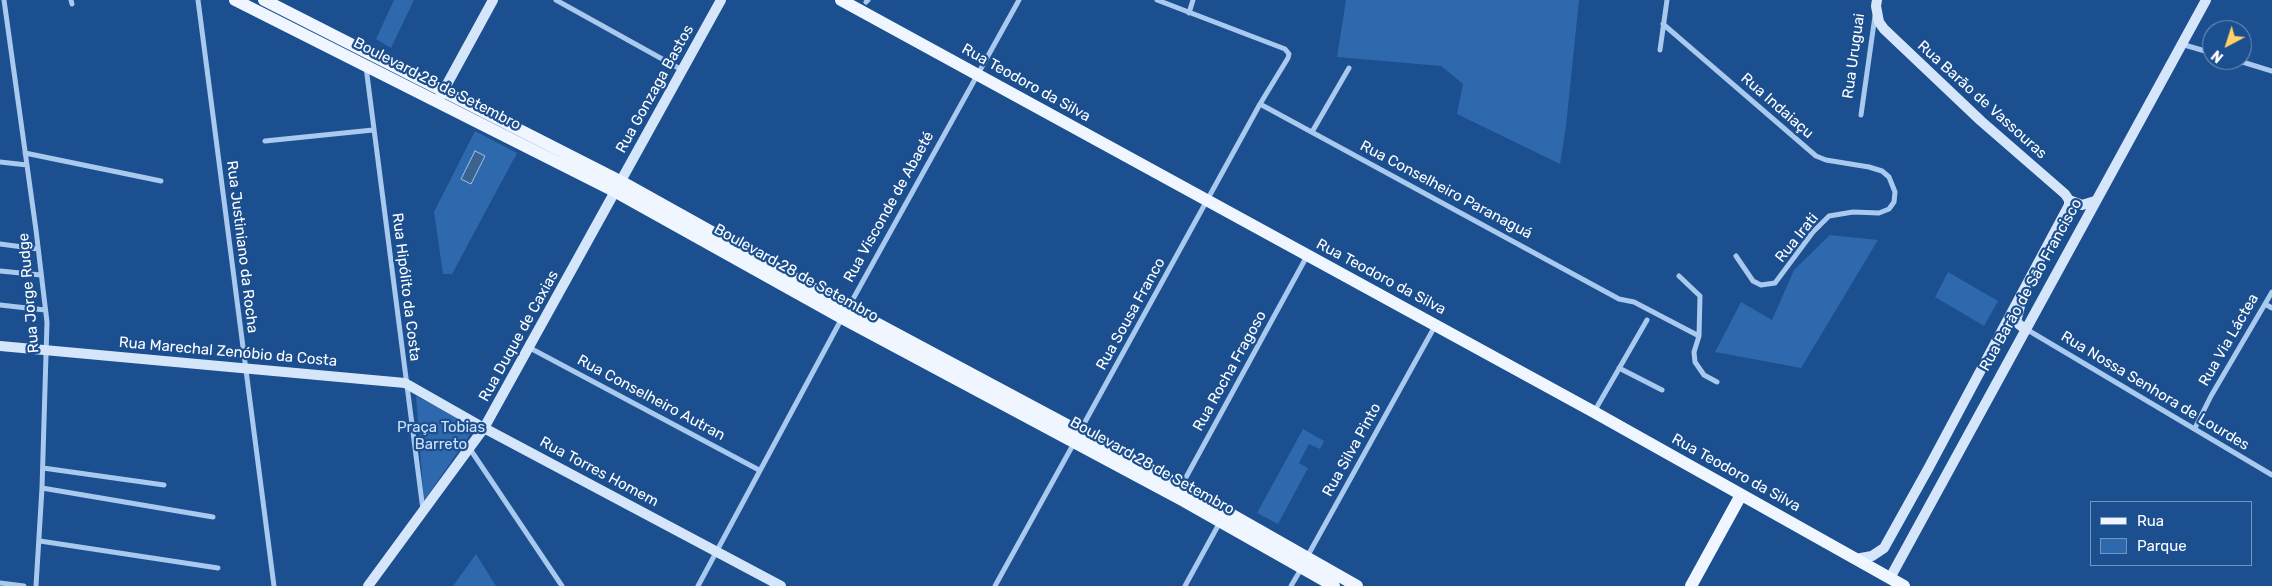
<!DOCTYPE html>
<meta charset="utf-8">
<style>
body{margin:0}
#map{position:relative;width:2272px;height:586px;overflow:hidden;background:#1b4f8f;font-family:Rubik,sans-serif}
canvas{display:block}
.legend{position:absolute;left:2090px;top:501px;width:162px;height:65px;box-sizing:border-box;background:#1b4f8f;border:1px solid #7695bc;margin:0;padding:6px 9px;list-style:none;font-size:15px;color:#fff}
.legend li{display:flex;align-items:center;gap:10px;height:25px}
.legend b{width:25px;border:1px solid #7695bc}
.north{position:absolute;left:2202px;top:20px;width:50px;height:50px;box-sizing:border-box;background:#1b4f8f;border:1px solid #7695bc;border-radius:50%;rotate:220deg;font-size:14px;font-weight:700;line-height:20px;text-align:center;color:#fff}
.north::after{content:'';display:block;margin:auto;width:18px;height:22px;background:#ffd166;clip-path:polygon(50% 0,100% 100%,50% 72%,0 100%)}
</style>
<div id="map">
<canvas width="2272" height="586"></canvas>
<ul class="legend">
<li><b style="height:6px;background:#f0f6ff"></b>Rua</li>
<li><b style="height:14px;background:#2e69ad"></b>Parque</li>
</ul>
<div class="north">N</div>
</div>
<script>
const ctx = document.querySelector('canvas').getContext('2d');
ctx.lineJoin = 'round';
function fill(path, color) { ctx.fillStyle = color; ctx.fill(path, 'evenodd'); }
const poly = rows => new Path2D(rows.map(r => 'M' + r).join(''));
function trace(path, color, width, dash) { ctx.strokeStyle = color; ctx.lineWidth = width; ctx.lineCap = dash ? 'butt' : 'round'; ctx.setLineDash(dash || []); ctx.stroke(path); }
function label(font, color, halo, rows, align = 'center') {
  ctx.font = font + ' Rubik,sans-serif'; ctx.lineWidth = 4.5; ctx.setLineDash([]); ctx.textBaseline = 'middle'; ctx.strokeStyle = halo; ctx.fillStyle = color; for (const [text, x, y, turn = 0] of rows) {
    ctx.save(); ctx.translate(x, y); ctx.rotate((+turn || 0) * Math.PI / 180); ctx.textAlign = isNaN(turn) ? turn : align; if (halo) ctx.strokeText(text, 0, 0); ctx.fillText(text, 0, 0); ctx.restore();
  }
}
const green = poly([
 [394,0,414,0,391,48,376,39],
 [1346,0,1579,0,1566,126,1560,164,1457,114,1463,84,1441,66,1337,57],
 [475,131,517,153,452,274,443,274,434,212],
 [1830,235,1878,240,1801,368,1715,352,1741,302,1772,320,1794,270],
 [1948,272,1998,301,1984,326,1935,297],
 [416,396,475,427,424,501],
 [1303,429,1324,441,1320,449,1309,444,1299,463,1308,468,1278,524,1257,513],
 [476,554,496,586,453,586]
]);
const water = poly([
 [475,151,485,156,471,184,461,179,475,151]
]);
const street = poly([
 [4,0,36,230,47,322,42,488,36,586],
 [71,0,72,4],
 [198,0,274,586],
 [556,0,682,70],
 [866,2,868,0],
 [1189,13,1193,0],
 [1663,24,1816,156,1826,160,1869,167,1882,171,1889,177,1895,192,1894,202,1889,209,1879,213,1853,212,1829,216,1813,232,1775,283,1761,285,1753,281,1736,256],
 [2181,44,2212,53],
 [1660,50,1667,0],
 [2236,60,2272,71],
 [366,67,423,510],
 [1260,104,1619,299,1634,302,1699,336,1694,352,1695,362,1704,375,1717,382],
 [1861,115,1875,16],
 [1312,132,1349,68],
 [265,141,373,130],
 [25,153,161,181],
 [0,162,27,165],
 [0,244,38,249],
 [0,271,41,275],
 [1679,276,1700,296,1699,336],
 [2265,304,2272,308],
 [0,305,45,310],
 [848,308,1019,0],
 [2026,329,2272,475],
 [530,348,759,470],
 [1619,368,1662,390],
 [1594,412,1647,320],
 [2195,428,2211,396,2272,292],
 [1080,431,1260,104,1288,58,1289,54,1285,49,1157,0],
 [470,449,562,586],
 [43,468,164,485],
 [1183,486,1184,481,1307,256],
 [42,488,213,517],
 [40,541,218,568],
 [1307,557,1435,326],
 [0,583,24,586],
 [698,586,842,318],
 [995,586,1074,443],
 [1185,586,1220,522],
 [1291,586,1301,569]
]);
const secondary = poly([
 [440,97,493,0],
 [2069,200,2082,205,2095,201],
 [2020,306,2016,322,2025,329],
 [0,346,405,383,484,428,781,586],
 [1855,559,1872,556,1884,548,1928,469,2069,205,2069,200,2065,194,1981,121,1884,29,1879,22,1876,6,1877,0],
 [1890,578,2206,0],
 [368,586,484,428,721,0]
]);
const primary = poly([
 [235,0,616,192,842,318,1184,501,1334,586],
 [264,0,622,182,848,308,1183,487,1357,586],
 [841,0,1594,412,1904,586],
 [1691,586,1741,495]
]);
const streetNames = [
 ["Rua Uruguai",1854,56,-82],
 ["Rua Teodoro da Silva",1026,83,29],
 ["Boulevard 28 de Setembro",437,84,27],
 ["Rua Gonzaga Bastos",655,89,-61],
 ["Rua Barão de Vassouras",1982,100,42],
 ["Rua Indaiaçu",1777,106,41],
 ["Rua Conselheiro Paranaguá",1446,190,28],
 ["Rua Visconde de Abaeté",889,207,-61],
 ["Rua Irati",1797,238,-51],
 ["Rua Justiniano da Rocha",242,247,83],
 ["Boulevard 28 de Setembro",796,273,29],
 ["Rua Teodoro da Silva",1381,277,28],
 ["Rua Barão de São Francisco",2031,285,-61],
 ["Rua Hipólito da Costa",406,287,83],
 ["Rua Jorge Rudge",29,293,-95],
 ["Rua Sousa Franco",1131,314,-61],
 ["Rua Duque de Caxias",519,336,-61],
 ["Rua Via Láctea",2229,340,-60],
 ["Rua Marechal Zenóbio da Costa",228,352,5],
 ["Rua Rocha Fragoso",1230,371,-61],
 ["Rua Nossa Senhora de Lourdes",2155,391,31],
 ["Rua Conselheiro Autran",651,398,28],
 ["Rua Silva Pinto",1352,450,-61],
 ["Boulevard 28 de Setembro",1152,466,29],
 ["Rua Torres Homem",599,472,28],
 ["Rua Teodoro da Silva",1736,473,29]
];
const parkNames = [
 ["Praça Tobias",441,428],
 ["Barreto",441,445]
];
fill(green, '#2e69ad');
fill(water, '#3c6290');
trace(water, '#9cc4f0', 1);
trace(street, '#a9c9ee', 5);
trace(secondary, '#d6e6fa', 10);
trace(primary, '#f0f6ff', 12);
label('15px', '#fff', '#1b4f8f', streetNames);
label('15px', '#cfe3fa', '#1b4f8f', parkNames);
</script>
